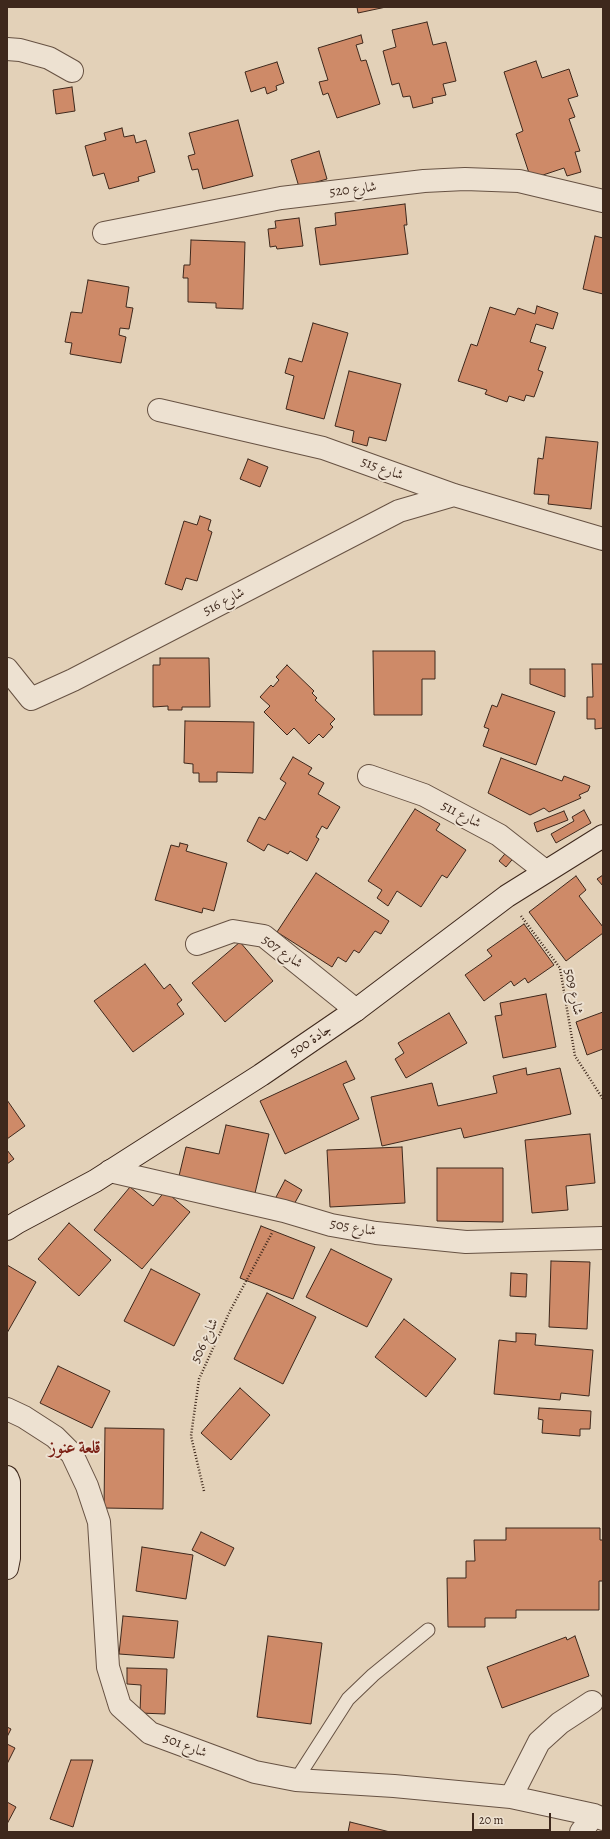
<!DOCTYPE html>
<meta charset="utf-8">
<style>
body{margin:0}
#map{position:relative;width:610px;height:1839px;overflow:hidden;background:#e3d1b8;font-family:Alegreya,serif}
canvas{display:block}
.frame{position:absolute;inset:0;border:8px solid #3e281c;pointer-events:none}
.scale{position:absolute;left:472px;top:1813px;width:79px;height:18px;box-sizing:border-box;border:2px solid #3e281c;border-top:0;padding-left:5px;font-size:12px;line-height:14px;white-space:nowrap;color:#3e281c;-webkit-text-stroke:3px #ede1d1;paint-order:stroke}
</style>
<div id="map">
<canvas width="610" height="1839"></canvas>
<div class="frame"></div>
<div class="scale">20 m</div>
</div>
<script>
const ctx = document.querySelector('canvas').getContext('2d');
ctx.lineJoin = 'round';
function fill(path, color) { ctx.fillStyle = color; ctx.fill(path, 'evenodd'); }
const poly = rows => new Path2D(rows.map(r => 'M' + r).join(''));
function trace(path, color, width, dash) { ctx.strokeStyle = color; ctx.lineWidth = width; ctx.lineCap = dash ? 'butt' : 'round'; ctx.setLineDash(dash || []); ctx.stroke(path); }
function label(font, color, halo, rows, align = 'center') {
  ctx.font = font + ' Alegreya,Amiri,serif'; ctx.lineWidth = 4; ctx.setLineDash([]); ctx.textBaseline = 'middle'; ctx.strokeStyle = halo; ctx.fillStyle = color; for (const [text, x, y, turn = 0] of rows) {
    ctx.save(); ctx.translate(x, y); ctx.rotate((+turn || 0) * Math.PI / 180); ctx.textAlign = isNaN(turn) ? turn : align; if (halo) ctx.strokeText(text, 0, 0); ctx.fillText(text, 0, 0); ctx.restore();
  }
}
const building = poly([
 [357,7,386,7,358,13,357,7],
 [427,22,433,45,446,42,456,81,443,84,446,95,432,98,433,103,413,108,410,96,403,97,399,83,392,85,383,51,396,47,392,30,427,22],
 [361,35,363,43,356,45,361,61,366,60,380,104,337,118,328,93,323,95,319,82,328,80,318,48,361,35],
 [536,61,542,78,569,69,578,96,568,99,575,117,569,119,580,151,575,152,581,172,567,176,564,168,531,179,516,134,523,131,504,72,536,61],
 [277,62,284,83,276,86,277,90,267,94,265,87,251,92,245,72,277,62],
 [72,87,75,111,56,114,53,90,72,87],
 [238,120,253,176,203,189,198,169,192,170,188,156,195,154,189,133,238,120],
 [122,128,124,137,134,135,136,143,146,140,155,172,138,177,139,181,109,189,104,173,93,176,85,146,106,140,104,133,122,128],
 [319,151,327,179,299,187,291,160,319,151],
 [405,204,407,225,404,225,408,254,320,265,315,228,336,225,335,213,405,204],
 [299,218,303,246,277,249,276,246,270,247,268,229,276,228,275,221,299,218],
 [595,236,603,238,603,294,583,289,595,236],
 [191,240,245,242,243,309,216,308,216,303,188,302,188,278,183,278,184,265,190,265,191,240],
 [88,280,129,287,126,307,133,308,129,329,120,328,119,335,126,337,121,363,70,354,72,343,65,342,71,312,82,313,88,280],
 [537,306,558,313,553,329,536,324,530,342,546,347,538,370,543,372,534,397,526,395,524,401,509,396,507,402,485,394,487,390,458,381,471,344,477,346,490,307,515,315,518,308,535,314,537,306],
 [313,323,348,333,324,419,286,409,294,376,285,373,289,358,302,362,313,323],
 [349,371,401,384,386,441,369,437,367,446,352,442,354,431,335,426,349,371],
 [546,437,598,442,591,509,548,504,549,495,534,494,538,458,543,459,546,437],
 [248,459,268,467,260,487,240,479,248,459],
 [200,516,211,520,208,530,212,532,197,581,186,578,182,590,165,584,184,521,197,525,200,516],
 [373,651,435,651,435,679,422,679,422,715,374,715,373,651],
 [160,658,209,658,210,707,182,707,182,710,168,710,168,706,153,707,153,665,160,665,160,658],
 [592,664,603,664,603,728,595,729,595,719,587,719,587,697,593,697,592,664],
 [287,665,314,691,312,693,317,698,315,700,335,719,330,724,333,727,323,738,319,734,309,744,294,728,287,735,264,712,270,706,260,697,271,685,273,687,279,680,276,677,287,665],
 [530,669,565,669,565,697,530,684,530,669],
 [502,694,555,712,536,765,483,746,489,729,484,727,492,705,497,707,502,694],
 [185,721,254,722,253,773,217,772,217,782,199,782,199,773,193,773,193,764,184,763,185,721],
 [293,757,312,768,308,774,324,783,318,794,340,807,327,829,322,826,316,837,319,839,307,861,290,851,288,854,268,844,264,851,247,841,259,817,265,820,286,783,280,779,293,757],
 [501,758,562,781,564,776,590,786,588,791,579,795,581,798,549,812,544,808,530,815,488,793,501,758],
 [415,809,440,824,436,830,466,850,447,878,442,875,421,907,397,891,388,906,377,898,382,890,368,881,415,809],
 [584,810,591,823,556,843,551,834,574,821,572,817,584,810],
 [564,811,568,820,537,832,534,823,564,811],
 [180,843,188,845,186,851,227,863,214,911,203,908,202,913,155,900,171,845,179,847,180,843],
 [509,849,516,855,506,867,499,861,509,849],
 [316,873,389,921,381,934,375,931,359,953,354,950,346,962,338,957,332,967,277,932,316,873],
 [603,875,603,886,597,879,603,875],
 [576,876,586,890,579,896,603,927,603,933,566,961,529,912,576,876],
 [524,924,554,965,528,983,525,978,514,986,511,981,484,1001,465,975,492,956,487,950,524,924],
 [240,942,273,981,225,1022,192,983,240,942],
 [145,964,164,989,170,984,182,1000,177,1004,184,1014,133,1052,94,1001,145,964],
 [546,994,556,1047,503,1058,495,1016,502,1015,500,1003,546,994],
 [603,1012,603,1049,587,1055,576,1022,603,1012],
 [449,1013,467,1043,406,1078,395,1059,404,1053,398,1043,449,1013],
 [346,1061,355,1079,343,1084,359,1119,285,1154,260,1101,346,1061],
 [526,1068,527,1075,560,1068,571,1114,464,1138,461,1128,382,1146,371,1097,432,1083,438,1106,497,1093,493,1076,526,1068],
 [7,1100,25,1126,7,1139,7,1100],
 [226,1125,269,1134,255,1193,179,1176,186,1147,219,1154,226,1125],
 [590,1134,595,1183,566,1186,568,1210,532,1213,525,1140,590,1134],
 [402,1147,405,1203,330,1207,327,1150,402,1147],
 [7,1150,14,1159,7,1164,7,1150],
 [437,1168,503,1168,503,1222,437,1221,437,1168],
 [285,1180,302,1190,292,1208,275,1199,285,1180],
 [130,1187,153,1206,165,1191,190,1212,142,1269,94,1230,130,1187],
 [69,1223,111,1260,79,1296,38,1259,69,1223],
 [261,1226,315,1247,293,1299,240,1278,261,1226],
 [331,1249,392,1279,367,1327,306,1297,331,1249],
 [551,1261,590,1262,587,1329,549,1327,551,1261],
 [7,1265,36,1282,7,1333,7,1265],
 [151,1269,200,1294,174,1346,124,1321,151,1269],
 [511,1273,527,1274,526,1297,510,1296,511,1273],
 [267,1293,316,1317,283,1384,234,1359,267,1293],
 [404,1319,456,1359,426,1397,375,1357,404,1319],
 [516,1333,536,1334,535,1345,593,1350,589,1396,561,1393,560,1400,494,1394,499,1340,516,1342,516,1333],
 [58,1366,110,1391,92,1428,40,1403,58,1366],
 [240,1388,270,1415,231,1460,201,1433,240,1388],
 [539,1408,591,1411,590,1429,580,1429,580,1436,542,1433,543,1420,538,1419,539,1408],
 [105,1428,164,1429,163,1509,104,1508,105,1428],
 [506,1528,600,1528,600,1540,603,1540,603,1581,599,1581,599,1610,516,1610,516,1618,485,1618,485,1627,448,1627,447,1578,466,1578,466,1561,475,1561,474,1540,506,1540,506,1528],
 [201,1532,234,1548,225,1566,192,1550,201,1532],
 [142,1547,193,1555,186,1599,136,1591,142,1547],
 [123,1616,178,1621,174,1658,119,1654,123,1616],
 [268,1636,322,1643,311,1724,257,1717,268,1636],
 [575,1636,589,1676,502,1708,487,1667,566,1637,567,1640,575,1636],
 [127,1668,167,1669,165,1714,140,1713,141,1685,127,1684,127,1668],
 [7,1727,11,1729,7,1737,7,1727],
 [7,1744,15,1748,7,1764,7,1744],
 [71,1760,93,1760,73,1827,50,1819,71,1760],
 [7,1802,16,1807,7,1824,7,1802],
 [350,1822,390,1832,348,1832,350,1822]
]);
const path = poly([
 [521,916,560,968,575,1056,603,1099],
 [204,1491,191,1436,199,1379,230,1311,272,1233]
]);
const service = poly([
 [296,1780,348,1699,373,1675,428,1630]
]);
const minor = poly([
 [7,49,20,50,49,58,72,71],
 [104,233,281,198,424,181,465,179,519,181,603,201],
 [159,410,323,448,454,495,603,539],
 [7,669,31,699,73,680,399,511,454,495],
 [369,776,424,795,499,835,545,871],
 [197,944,233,931,264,936,356,1010],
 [110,1171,284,1211,331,1225,376,1233,466,1242,603,1238],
 [7,1409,24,1417,55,1437,72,1454,87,1486,99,1522,108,1667,120,1706,150,1733,255,1772,296,1780,394,1786,511,1797,594,1815,603,1819],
 [511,1797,539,1742,560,1723,592,1702],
 [581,1832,594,1815]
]);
const secondary = poly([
 [7,1229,18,1222,95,1181,261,1075,356,1010,507,896,603,836],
 [7,1477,9,1482,9,1558,7,1568]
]);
const streetNames = [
 ["شارع 520",353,190,-7],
 ["شارع 515",382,469,20],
 ["شارع 516",224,602,-27],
 ["شارع 511",461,815,28],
 ["شارع 507",282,952,36],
 ["شارع 509",573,992,78],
 ["جادة 500",311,1041,-34],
 ["شارع 505",353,1228,10],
 ["شارع 506",205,1341,-65],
 ["شارع 501",185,1746,21]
];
const districtNames = [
 ["قلعة عنوز",75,1449]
];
fill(building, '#ce8a68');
trace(building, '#3e281c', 1);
trace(service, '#675243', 15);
trace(minor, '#675243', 24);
trace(secondary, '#3e281c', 24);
trace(path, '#3e281c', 2.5, [1, 2]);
trace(service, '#ede1d1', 13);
trace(minor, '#ede1d1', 22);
trace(secondary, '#ede1d1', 22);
label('14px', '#3e281c', '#ede1d1', streetNames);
label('bold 18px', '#7a1f14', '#ede1d1', districtNames);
</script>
